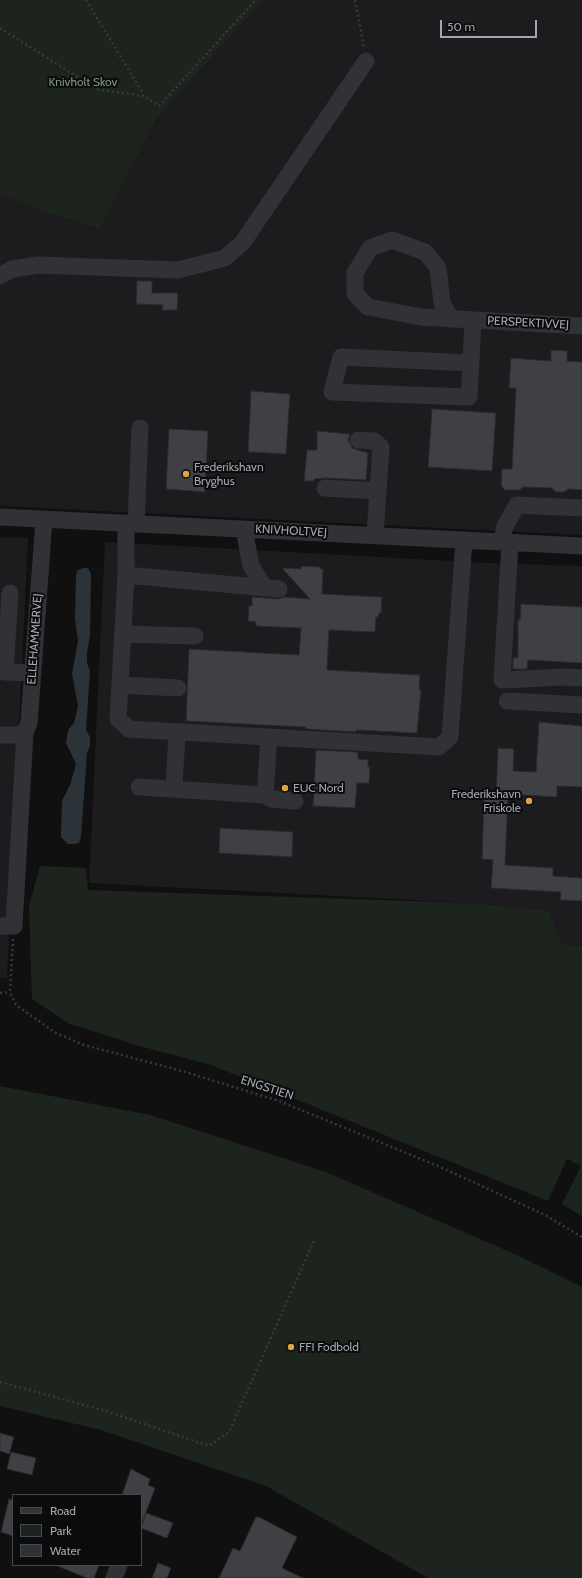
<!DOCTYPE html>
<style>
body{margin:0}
#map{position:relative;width:582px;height:1578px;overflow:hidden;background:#101011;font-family:Cabin,sans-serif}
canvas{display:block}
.legend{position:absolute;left:12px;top:1494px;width:130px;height:72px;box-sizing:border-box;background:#0b0b0c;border:1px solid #48494e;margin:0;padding:5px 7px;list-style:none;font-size:12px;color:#a3a7b0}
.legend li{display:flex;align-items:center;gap:8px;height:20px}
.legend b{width:20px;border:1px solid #48494e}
.scale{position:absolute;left:440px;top:20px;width:97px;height:18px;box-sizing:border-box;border:2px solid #a3a7b0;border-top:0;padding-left:5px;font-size:12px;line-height:14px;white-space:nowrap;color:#a3a7b0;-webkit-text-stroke:3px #0b0b0c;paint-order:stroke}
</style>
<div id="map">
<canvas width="582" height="1578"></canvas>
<ul class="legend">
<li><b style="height:5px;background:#313235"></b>Road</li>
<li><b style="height:11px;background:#1d231d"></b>Park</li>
<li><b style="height:11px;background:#2b3238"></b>Water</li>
</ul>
<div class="scale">50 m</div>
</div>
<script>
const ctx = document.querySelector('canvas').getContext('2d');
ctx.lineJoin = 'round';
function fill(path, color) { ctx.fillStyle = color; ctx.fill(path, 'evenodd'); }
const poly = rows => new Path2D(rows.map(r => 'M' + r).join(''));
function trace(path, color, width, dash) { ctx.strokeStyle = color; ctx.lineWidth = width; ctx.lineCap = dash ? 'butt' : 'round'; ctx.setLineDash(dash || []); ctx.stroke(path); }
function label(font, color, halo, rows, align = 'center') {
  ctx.font = font + ' Cabin,sans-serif'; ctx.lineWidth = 4; ctx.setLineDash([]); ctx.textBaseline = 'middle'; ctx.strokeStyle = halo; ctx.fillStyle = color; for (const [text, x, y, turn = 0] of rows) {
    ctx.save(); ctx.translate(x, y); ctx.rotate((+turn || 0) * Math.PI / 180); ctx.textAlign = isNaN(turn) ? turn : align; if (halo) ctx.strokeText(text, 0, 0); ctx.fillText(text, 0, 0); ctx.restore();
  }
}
const built = poly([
 [263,0,582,0,582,535,0,506,0,193,34,209,100,229,156,120],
 [0,537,28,538,7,978,0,978],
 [105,542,488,563,582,566,582,946,562,944,548,910,471,903,89,883]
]);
const green = poly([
 [0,0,263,0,156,120,100,229,34,209,0,193],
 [40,866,86,868,88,890,471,903,548,910,562,944,582,946,582,1216,562,1204,581,1166,567,1159,548,1201,211,1065,136,1045,68,1023,32,999,29,906],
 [0,1086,150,1115,326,1172,519,1256,582,1287,582,1578,428,1578,266,1486,101,1430,0,1406]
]);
const water = poly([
 [83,568,88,568,91,574,90,635,87,653,87,663,90,671,86,730,90,737,90,746,87,753,81,837,79,843,73,844,68,844,61,837,62,801,70,785,76,764,66,743,68,730,74,723,78,706,72,674,78,641,75,619,76,575,78,570]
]);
const building = poly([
 [137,281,152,281,152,293,178,293,177,310,162,310,163,305,136,304,137,281],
 [551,350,567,351,567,361,582,362,582,490,568,489,564,492,556,492,552,488,524,487,519,490,505,490,501,485,502,469,512,469,516,388,509,388,511,358,551,361,551,350],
 [251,391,290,394,286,454,248,452,251,391],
 [432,409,496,413,492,471,428,467,432,409],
 [169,429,208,431,205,492,166,489,169,429],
 [317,431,350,434,348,440,352,448,368,453,366,480,326,478,314,479,314,481,304,481,307,450,317,450,317,431],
 [301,566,320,567,320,569,323,569,322,594,382,597,381,613,379,613,378,617,376,617,375,632,329,630,327,670,420,675,419,690,421,690,417,733,356,730,356,732,307,729,305,727,186,721,189,649,299,655,301,628,256,626,256,622,248,621,249,606,252,606,252,597,278,599,284,597,310,599,282,568,301,569,301,566],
 [521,604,582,607,582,663,528,660,527,669,513,669,513,658,518,658,518,620,520,620,521,604],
 [539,722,582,726,582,787,557,786,557,797,508,794,505,865,553,868,553,876,582,878,582,901,560,900,561,892,491,888,493,860,482,859,484,798,496,799,498,748,514,749,513,771,536,772,539,722],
 [316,750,355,752,358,753,358,759,368,760,368,767,370,767,369,783,357,783,355,808,313,806,316,750],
 [220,828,293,832,292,857,219,853,220,828],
 [0,1433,14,1437,9,1454,0,1451,0,1433],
 [11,1452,36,1458,32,1475,7,1469,11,1452],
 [131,1469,150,1479,148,1485,155,1488,142,1523,141,1495,122,1495,131,1469],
 [9,1499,13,1500,13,1536,1,1532,9,1499],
 [146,1513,173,1523,167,1538,141,1528,146,1513],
 [256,1517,259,1517,297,1537,282,1568,303,1578,219,1578,233,1548,240,1551,256,1517],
 [158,1563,171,1568,167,1578,152,1578,158,1563],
 [55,1565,99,1565,94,1578,87,1578,55,1565]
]);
const path = poly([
 [86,0,144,95],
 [355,0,364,47],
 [0,28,96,89,144,96,159,106,256,0],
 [13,939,10,992,16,1005,56,1033,84,1045,182,1071,279,1101,438,1166,545,1215,582,1237],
 [0,993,10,992],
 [0,1382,106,1411,209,1446,229,1432,314,1241]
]);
const minor = poly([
 [0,276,12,269,38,265,178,270,225,258,243,242,366,61],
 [451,319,442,303,438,268,425,252,392,240,370,248,355,273,355,294,368,307,421,317,473,320,582,326],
 [471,363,469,397,332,392,341,357,471,363,473,320],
 [358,440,374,441,381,447,375,535],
 [325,488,378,491],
 [0,517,582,546],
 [126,524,126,575,118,719,129,729,439,747,450,737,464,540],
 [136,524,140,428],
 [244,529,251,566,265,588],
 [503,542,504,528,517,505,582,508],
 [510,542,502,680,563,677,582,678],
 [126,575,279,589],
 [10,593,5,672,33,673],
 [123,634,195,636],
 [120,685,178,688],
 [507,701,582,705],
 [0,735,15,735,25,733,29,723,44,520],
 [139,787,265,795,271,799,295,801],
 [174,789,177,732],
 [265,795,269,737],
 [0,926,14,926,25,733],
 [114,1578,119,1565]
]);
const markers = [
 [186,474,4,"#dca53d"],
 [285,788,4,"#dca53d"],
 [529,801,4,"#dca53d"],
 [291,1347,4,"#dca53d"]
];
const parkNames = [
 ["Knivholt Skov",83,82]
];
const streetNames = [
 ["PERSPEKTIVVEJ",528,323,3],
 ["KNIVHOLTVEJ",291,531,3],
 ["ELLEHAMMERVEJ",35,639,-86],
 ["ENGSTIEN",267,1088,18]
];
const poiNames = [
 ["Frederikshavn",194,467],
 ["Bryghus",194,481],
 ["EUC Nord",293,788],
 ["Frederikshavn",521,794,"right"],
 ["Friskole",521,808,"right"],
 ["FFI Fodbold",299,1347]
];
fill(built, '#1c1c1e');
fill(green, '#1d231d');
fill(water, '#2b3238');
fill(building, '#3f4044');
trace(building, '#2a2a2d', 1);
trace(path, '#37393c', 2.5, [2, 3]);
trace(minor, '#313235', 17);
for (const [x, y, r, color] of markers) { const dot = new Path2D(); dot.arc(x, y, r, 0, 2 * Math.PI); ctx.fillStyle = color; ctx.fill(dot); trace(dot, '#0b0b0c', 1.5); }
label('12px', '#7b997d', '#0b0b0c', parkNames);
label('12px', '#a3a7b0', '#0b0b0c', streetNames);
label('12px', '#a3a7b0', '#0b0b0c', poiNames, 'left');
</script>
